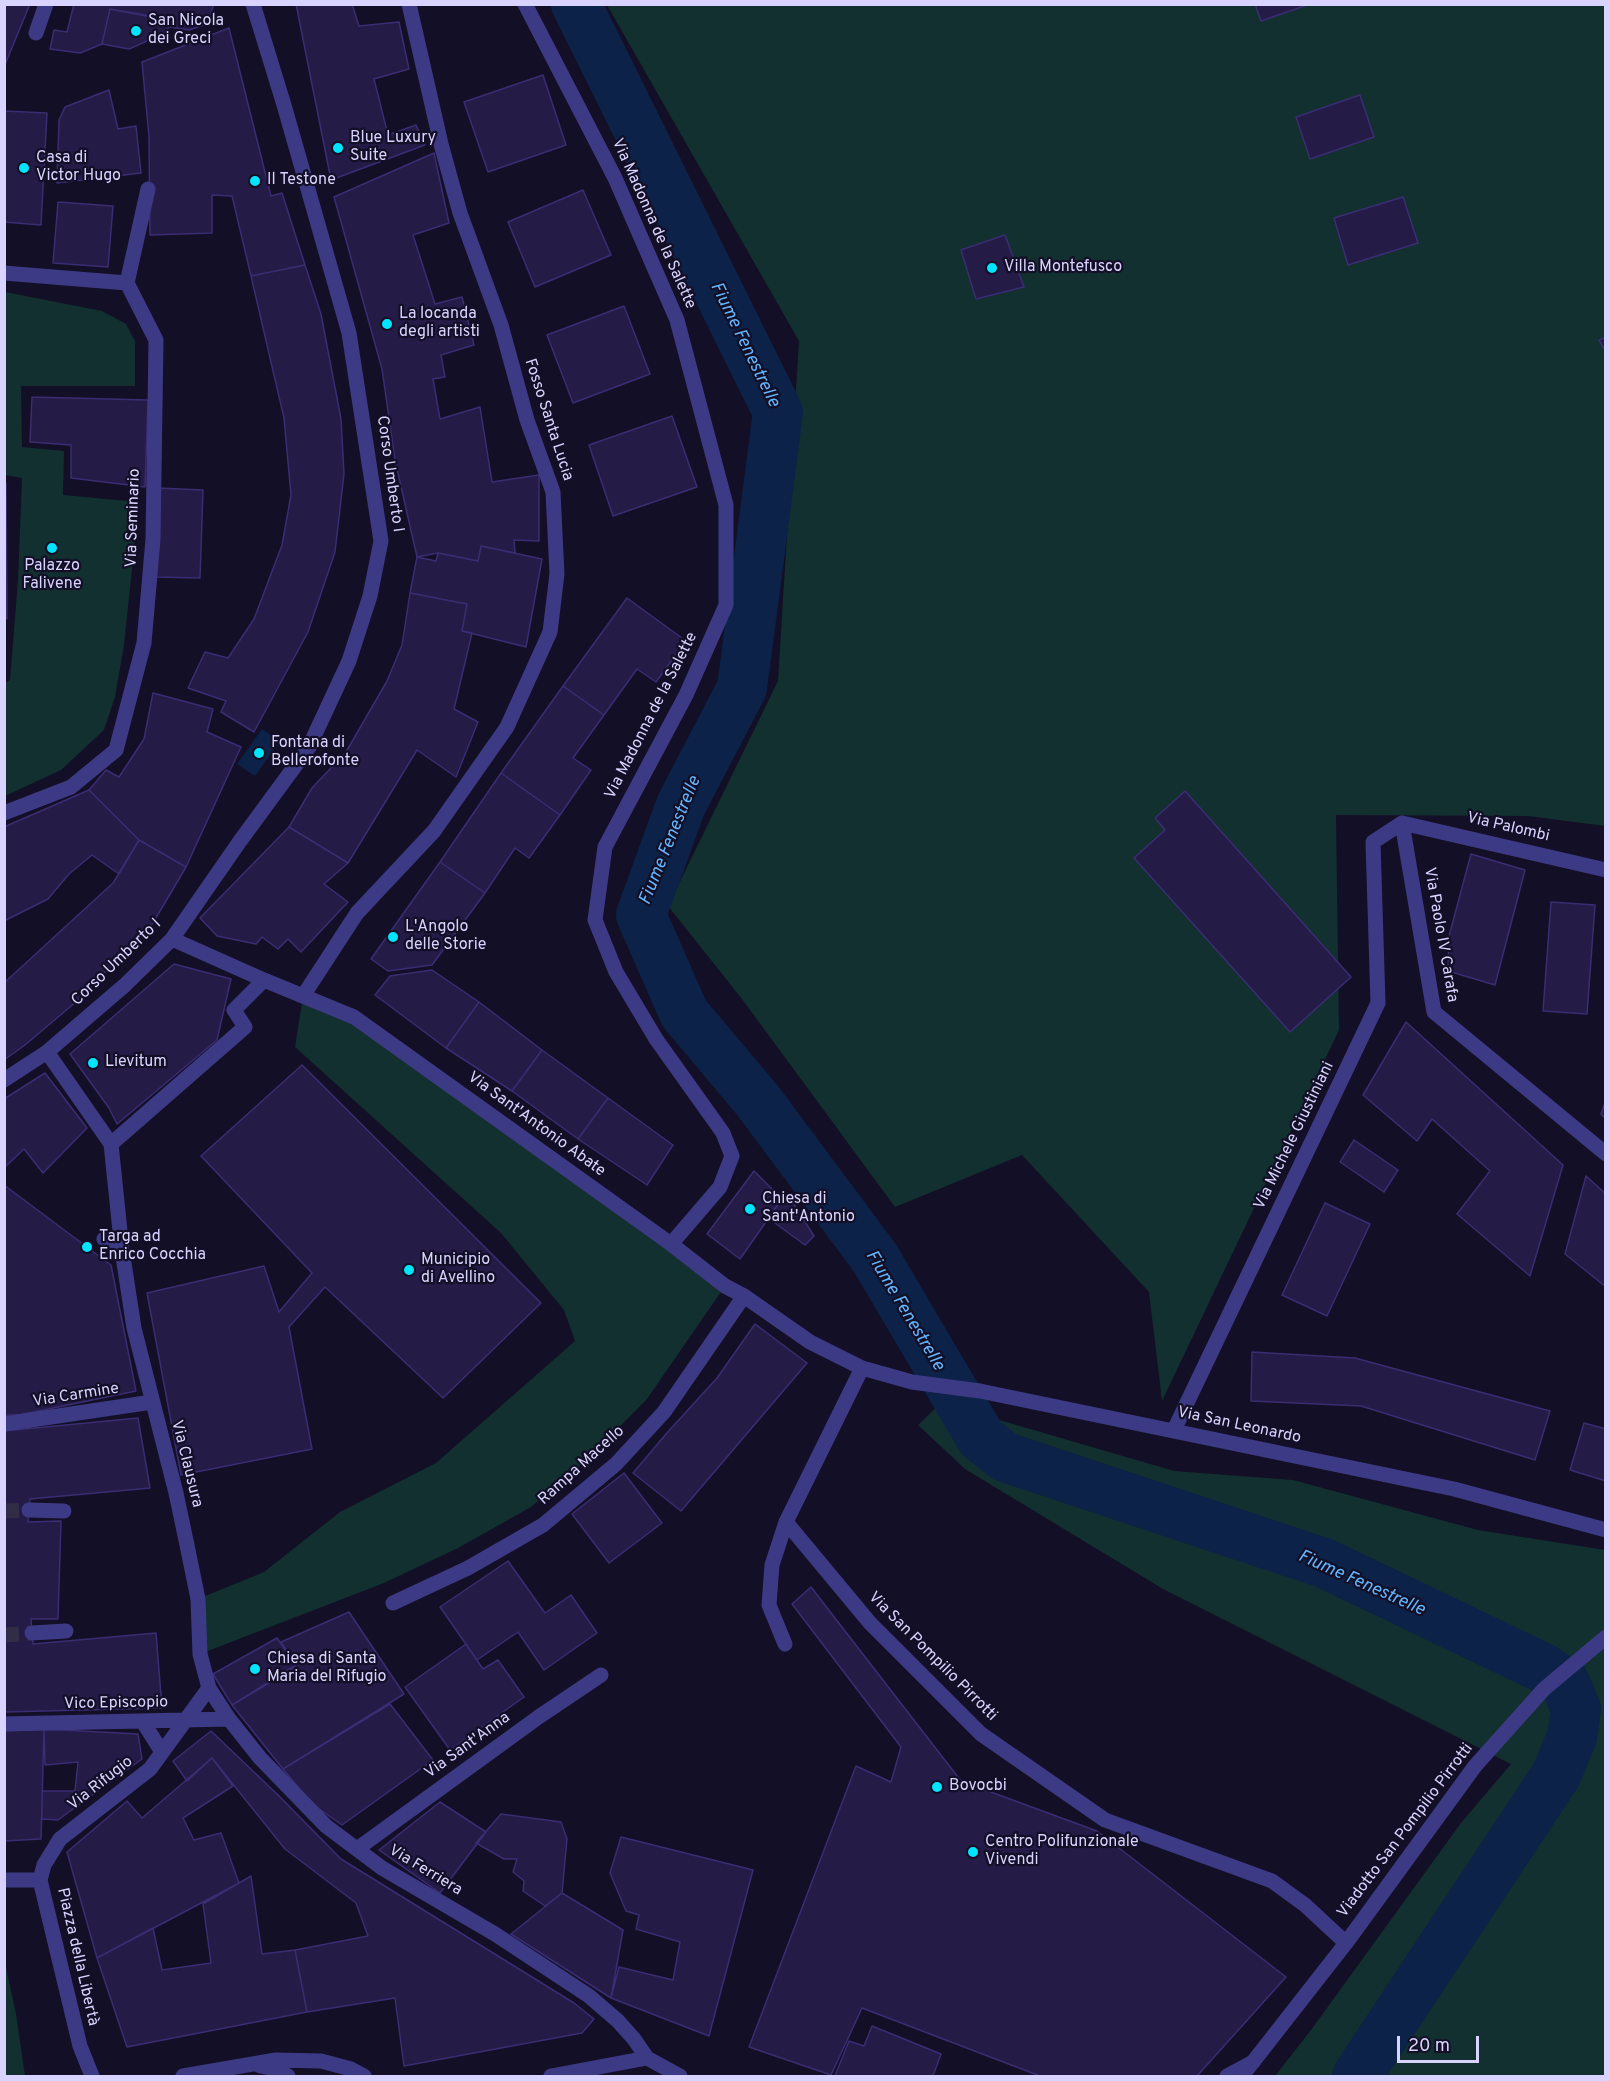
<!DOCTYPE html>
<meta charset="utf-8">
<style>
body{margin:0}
#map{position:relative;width:1610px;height:2081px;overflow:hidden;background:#130f26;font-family:Overpass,sans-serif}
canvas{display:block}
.frame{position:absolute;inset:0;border:6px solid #d9d4ff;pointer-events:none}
.scale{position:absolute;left:1397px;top:2036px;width:82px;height:27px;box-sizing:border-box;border:3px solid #d9d4ff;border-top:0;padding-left:8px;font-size:18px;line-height:21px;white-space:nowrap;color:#d9d4ff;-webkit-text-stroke:4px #130f26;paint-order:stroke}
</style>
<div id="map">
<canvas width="1610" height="2081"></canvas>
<div class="frame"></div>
<div class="scale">20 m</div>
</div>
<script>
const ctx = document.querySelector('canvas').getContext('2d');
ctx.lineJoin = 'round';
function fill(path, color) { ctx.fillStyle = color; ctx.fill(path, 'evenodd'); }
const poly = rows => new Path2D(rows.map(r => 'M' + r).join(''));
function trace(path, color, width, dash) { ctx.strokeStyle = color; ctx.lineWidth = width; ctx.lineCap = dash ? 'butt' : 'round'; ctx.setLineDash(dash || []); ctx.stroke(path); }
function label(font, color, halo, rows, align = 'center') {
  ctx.font = font + ' Overpass,sans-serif'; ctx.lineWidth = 4.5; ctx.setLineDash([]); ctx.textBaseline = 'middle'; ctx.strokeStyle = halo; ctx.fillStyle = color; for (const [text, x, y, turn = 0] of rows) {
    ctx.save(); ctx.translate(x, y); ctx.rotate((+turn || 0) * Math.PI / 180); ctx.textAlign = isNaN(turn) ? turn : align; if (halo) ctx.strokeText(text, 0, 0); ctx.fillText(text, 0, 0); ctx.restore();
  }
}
const green = poly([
 [607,5,1605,5,1605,826,1528,816,1336,815,1339,1030,1162,1401,1149,1292,1022,1155,895,1207,742,999,668,906,778,681,799,341],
 [5,292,102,311,126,324,135,341,135,386,21,386,22,447,64,451,63,495,139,502,124,645,115,697,104,730,61,770,5,796,5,683,10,680,18,580,22,478,5,475],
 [303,996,354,1017,725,1286,647,1399,589,1458,531,1507,458,1548,384,1583,200,1654,198,1599,264,1572,340,1512,436,1463,575,1341,564,1310,501,1233,295,1047],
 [941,1403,1174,1471,1293,1480,1478,1530,1605,1550,1605,2076,1275,2076,1311,2030,1461,1823,1511,1764,1163,1589,965,1469,918,1425],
 [4,1958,16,2014,25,2076,5,2076]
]);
const water = poly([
 [262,729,280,741,255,776,237,764]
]);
const river = poly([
 [576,4,778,412,742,688,681,805,641,915,684,1013,758,1101,875,1258,981,1438,1005,1457,1324,1563,1543,1668,1565,1683,1576,1709,1572,1737,1556,1775,1357,2076]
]);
const building = poly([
 [4,4,30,4,4,67,4,4],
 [74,4,214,4,207,24,189,30,169,27,172,21,110,9,102,44,80,53,50,49,54,30,67,32,74,4],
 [296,4,352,4,359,26,399,22,409,69,374,79,388,135,416,125,425,145,331,180,296,4],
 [1255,4,1310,4,1261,21,1255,4],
 [110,9,139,14,172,21,169,27,163,34,129,49,102,44,110,9],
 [229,28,271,196,282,193,305,265,251,276,232,196,212,195,212,233,150,235,149,137,142,62,229,28],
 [543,75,566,145,488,172,464,102,543,75],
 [109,90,118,129,136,126,141,173,57,183,59,120,65,107,109,90],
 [1360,95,1374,137,1310,159,1296,117,1360,95],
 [4,111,47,113,41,225,4,222,4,111],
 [434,153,449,223,413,235,435,304,462,297,474,345,441,355,445,377,433,379,440,419,480,407,492,482,539,475,539,541,514,540,515,553,481,546,478,561,438,553,417,557,395,460,382,369,334,197,434,153],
 [583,190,611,255,535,287,508,222,583,190],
 [1403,197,1418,243,1348,265,1334,218,1403,197],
 [58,202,113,206,108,267,53,263,58,202],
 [1005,235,1024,287,976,299,961,250,1005,235],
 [305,265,321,314,341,419,344,474,335,552,308,632,254,732,221,712,226,701,188,688,205,652,228,658,254,619,282,545,291,495,284,418,251,276,305,265],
 [624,306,650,374,573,403,547,335,624,306],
 [1606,337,1606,352,1599,340,1606,337],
 [32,397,148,400,145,487,71,478,71,445,30,442,32,397],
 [672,416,697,487,613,516,589,445,672,416],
 [4,482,6,483,7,619,4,619,4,482],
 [158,488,203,490,200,578,155,577,158,488],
 [481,546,542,559,526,647,462,631,467,604,410,593,417,557,436,561,438,553,478,561,481,546],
 [410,593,467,604,462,631,472,633,454,709,478,722,456,777,417,750,348,863,289,827,312,788,346,752,387,681,402,645,410,593],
 [627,598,686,641,656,682,637,669,604,715,563,686,627,598],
 [563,686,604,715,573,758,591,770,560,815,501,773,563,686],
 [153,693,213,709,207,732,241,747,186,867,139,840,89,790,106,770,119,777,144,739,153,693],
 [501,773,560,815,529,858,515,848,485,893,440,862,501,773],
 [89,790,139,840,119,874,92,855,69,874,48,899,4,921,4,827,89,790],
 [1185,791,1351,977,1290,1032,1134,858,1165,830,1155,818,1185,791],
 [289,827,348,863,324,884,348,902,301,952,288,939,278,949,262,937,256,944,217,936,200,918,289,827],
 [139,840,186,867,153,923,77,1001,25,1045,4,1060,4,983,113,883,139,840],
 [1471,854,1525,870,1495,985,1448,971,1449,936,1471,854],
 [440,862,485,893,432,965,388,971,371,959,440,862],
 [1551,902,1595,905,1587,1014,1543,1011,1551,902],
 [174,964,231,979,217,1040,117,1124,109,1108,70,1054,174,964],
 [432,970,479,1002,446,1048,375,995,390,976,432,970],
 [479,1002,542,1050,512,1091,446,1048,479,1002],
 [1406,1022,1563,1165,1530,1276,1457,1214,1490,1171,1432,1119,1417,1141,1363,1095,1406,1022],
 [542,1050,608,1098,578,1139,512,1091,542,1050],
 [302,1065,541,1303,443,1398,325,1287,289,1327,312,1449,181,1475,147,1293,264,1266,279,1312,312,1273,201,1156,302,1065],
 [45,1073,87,1128,43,1173,24,1149,4,1168,4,1099,45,1073],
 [608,1098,673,1145,647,1185,578,1139,608,1098],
 [1606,1100,1606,1119,1601,1114,1606,1100],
 [1354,1140,1398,1170,1384,1192,1340,1162,1354,1140],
 [754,1171,782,1199,740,1259,707,1234,754,1171],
 [1586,1176,1606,1194,1606,1287,1565,1254,1586,1176],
 [4,1185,111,1265,136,1391,19,1415,4,1415,4,1185],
 [788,1195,814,1236,805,1245,768,1218,782,1199,788,1195],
 [1325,1203,1370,1224,1327,1316,1282,1295,1325,1203],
 [755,1324,807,1363,681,1511,633,1473,666,1434,717,1378,755,1324],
 [1252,1352,1355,1358,1550,1411,1535,1460,1361,1406,1251,1401,1252,1352],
 [138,1418,150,1488,30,1499,28,1522,61,1521,58,1619,31,1619,33,1644,156,1633,162,1708,4,1712,4,1431,138,1418],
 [1584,1423,1606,1429,1606,1481,1570,1470,1584,1423],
 [624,1473,662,1523,609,1563,572,1514,624,1473],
 [508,1561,545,1613,571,1595,597,1633,544,1670,518,1632,477,1660,440,1607,508,1561],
 [811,1587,961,1781,1097,1831,1286,1977,1197,2076,1040,2076,862,2008,831,2075,749,2047,856,1766,891,1782,901,1747,792,1604,811,1587],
 [349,1612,404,1694,283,1769,232,1705,291,1670,296,1665,281,1642,349,1612],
 [277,1638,296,1665,232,1705,213,1674,277,1638],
 [466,1644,483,1669,498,1660,524,1697,450,1750,405,1687,466,1644],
 [390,1704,433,1760,342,1825,312,1804,283,1769,390,1704],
 [44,1729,41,1839,4,1841,4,1731,44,1729],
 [44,1729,138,1734,142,1759,58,1820,42,1819,42,1791,75,1791,78,1762,45,1765,44,1729],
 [211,1731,279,1796,341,1859,574,2003,594,2019,582,2033,404,2066,395,1998,307,2012,295,1950,368,1936,356,1903,285,1849,212,1758,187,1781,173,1761,211,1731],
 [212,1758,233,1786,183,1818,194,1840,221,1833,239,1883,97,1958,67,1852,127,1801,142,1818,212,1758],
 [440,1802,486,1832,440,1893,379,1850,440,1802],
 [501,1814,561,1822,567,1839,562,1893,545,1906,523,1891,524,1881,513,1872,517,1859,504,1859,476,1843,501,1814],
 [621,1837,753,1870,709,2036,611,1998,619,1967,673,1980,680,1942,636,1929,639,1915,626,1911,610,1873,621,1837],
 [251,1876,262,1954,295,1950,307,2012,127,2047,97,1958,153,1928,162,1970,211,1963,203,1904,251,1876],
 [562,1893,623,1930,611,1998,511,1934,562,1893],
 [872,2026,941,2054,933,2076,835,2076,849,2041,864,2046,872,2026]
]);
const pedestrianTunnel = poly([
 [4,1511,29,1510],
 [4,1635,32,1633]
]);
const pedestrian = poly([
 [29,1510,64,1511],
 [32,1633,66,1631]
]);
const minor = poly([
 [525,4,615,178,677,320,726,505,726,605,686,695,605,847,595,920,616,972,656,1039,723,1133,732,1156,720,1187,671,1244],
 [36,33,46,4],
 [4,273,127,283,156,340,153,539,144,643,116,750,71,787,4,813],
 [127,283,148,189],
 [1402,823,1606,870],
 [172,939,264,980,354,1017,671,1244,725,1286,744,1296,810,1342,862,1368,912,1382,980,1391,1454,1489,1606,1530],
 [303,996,357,913,434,831,507,727,550,632,557,574,553,492,527,420,501,325,460,213,441,144,409,4],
 [47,1052,111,1144,122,1250,134,1328,176,1493,187,1545,198,1599,200,1654,209,1688,229,1719,260,1758,326,1826,382,1868,495,1934,589,1996,618,2021,634,2039,647,2058,680,2076],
 [4,1080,47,1052,125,985,172,939,240,841,309,747,349,661,370,596,381,541,349,333,284,105,253,4],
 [111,1144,245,1027,234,1010,264,980],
 [104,1239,122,1250],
 [4,1424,152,1402],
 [1174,1430,1378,1003,1373,842,1402,823,1434,1012,1606,1154],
 [786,1522,870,1623,981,1734,1105,1820,1272,1881,1305,1905,1346,1943],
 [393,1603,468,1568,543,1525,616,1464,664,1412,744,1296],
 [785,1644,769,1605,772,1565,786,1522,862,1368],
 [143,1722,162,1752],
 [4,1724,229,1719],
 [357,1849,540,1716,601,1675],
 [4,1880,40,1880,80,2046,92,2076],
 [40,1880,44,1865,60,1839,150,1769,209,1688],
 [260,2066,276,2069,288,2076],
 [183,2076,276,2060,321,2061,351,2069,364,2076],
 [551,2076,647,2058],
 [1227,2076,1253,2062]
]);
const tertiary = poly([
 [1242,2076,1346,1943,1475,1766,1544,1689,1606,1637]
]);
const markers = [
 [136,31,6,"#00e5ff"],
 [338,148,6,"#00e5ff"],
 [24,168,6,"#00e5ff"],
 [255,181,6,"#00e5ff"],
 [992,268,6,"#00e5ff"],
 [387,324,6,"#00e5ff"],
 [52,548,6,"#00e5ff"],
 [259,753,6,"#00e5ff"],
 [393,937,6,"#00e5ff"],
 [93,1063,6,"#00e5ff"],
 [750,1209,6,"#00e5ff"],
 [87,1247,6,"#00e5ff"],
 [409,1270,6,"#00e5ff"],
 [255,1669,6,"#00e5ff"],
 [937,1787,6,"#00e5ff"],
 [973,1852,6,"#00e5ff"]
];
const poiNames = [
 ["San Nicola",148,22],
 ["dei Greci",148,40],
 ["Blue Luxury",350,139],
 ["Suite",350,157],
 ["Casa di",36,159],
 ["Victor Hugo",36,177],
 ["Il Testone",267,181],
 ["Villa Montefusco",1004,268],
 ["La locanda",399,315],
 ["degli artisti",399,333],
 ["Palazzo",52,567,"center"],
 ["Falivene",52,585,"center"],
 ["Fontana di",271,744],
 ["Bellerofonte",271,762],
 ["L'Angolo",405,928],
 ["delle Storie",405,946],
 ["Lievitum",105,1063],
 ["Chiesa di",762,1200],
 ["Sant'Antonio",762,1218],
 ["Targa ad",99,1238],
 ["Enrico Cocchia",99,1256],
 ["Municipio",421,1261],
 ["di Avellino",421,1279],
 ["Chiesa di Santa",267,1660],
 ["Maria del Rifugio",267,1678],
 ["Bovocbi",949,1787],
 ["Centro Polifunzionale",985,1843],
 ["Vivendi",985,1861]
];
const streetNames = [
 ["Via Madonna de la Salette",653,224,66],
 ["Fosso Santa Lucia",548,420,72],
 ["Corso Umberto I",389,474,82],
 ["Via Seminario",134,518,-88],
 ["Via Madonna de la Salette",652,716,-63],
 ["Via Palombi",1508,828,13],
 ["Via Paolo IV Carafa",1440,935,80],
 ["Corso Umberto I",117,963,-44],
 ["Via Sant'Antonio Abate",536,1125,36],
 ["Via Michele Giustiniani",1295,1136,-64],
 ["Via Carmine",76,1396,-9],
 ["Via San Leonardo",1239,1426,12],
 ["Via Clausura",186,1464,76],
 ["Rampa Macello",582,1466,-42],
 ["Via San Pompilio Pirrotti",932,1657,45],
 ["Vico Episcopio",116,1704,-1],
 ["Via Sant'Anna",468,1746,-36],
 ["Via Rifugio",101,1784,-38],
 ["Viadotto San Pompilio Pirrotti",1406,1831,-53],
 ["Via Ferriera",425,1871,31],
 ["Piazza della Libertà",77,1957,77]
];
const waterNames = [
 ["Fiume Fenestrelle",744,345,64],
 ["Fiume Fenestrelle",671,841,-68],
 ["Fiume Fenestrelle",904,1311,59],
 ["Fiume Fenestrelle",1361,1584,24]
];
fill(green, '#12302f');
fill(water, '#0c2248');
trace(river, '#0c2248', 50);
fill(building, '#241b47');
trace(building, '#3b2d73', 1.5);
trace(pedestrianTunnel, '#312d47', 15, [15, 8]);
trace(pedestrian, '#3d3a85', 15);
trace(minor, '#3d3a85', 15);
trace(tertiary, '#3d3a85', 15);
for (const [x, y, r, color] of markers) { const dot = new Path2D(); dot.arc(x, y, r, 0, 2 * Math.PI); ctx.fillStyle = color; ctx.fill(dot); trace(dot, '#130f26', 2); }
label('16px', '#d9d4ff', '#130f26', poiNames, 'left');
label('16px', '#d9d4ff', '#130f26', streetNames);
label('italic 18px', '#62b6ff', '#130f26', waterNames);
</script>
